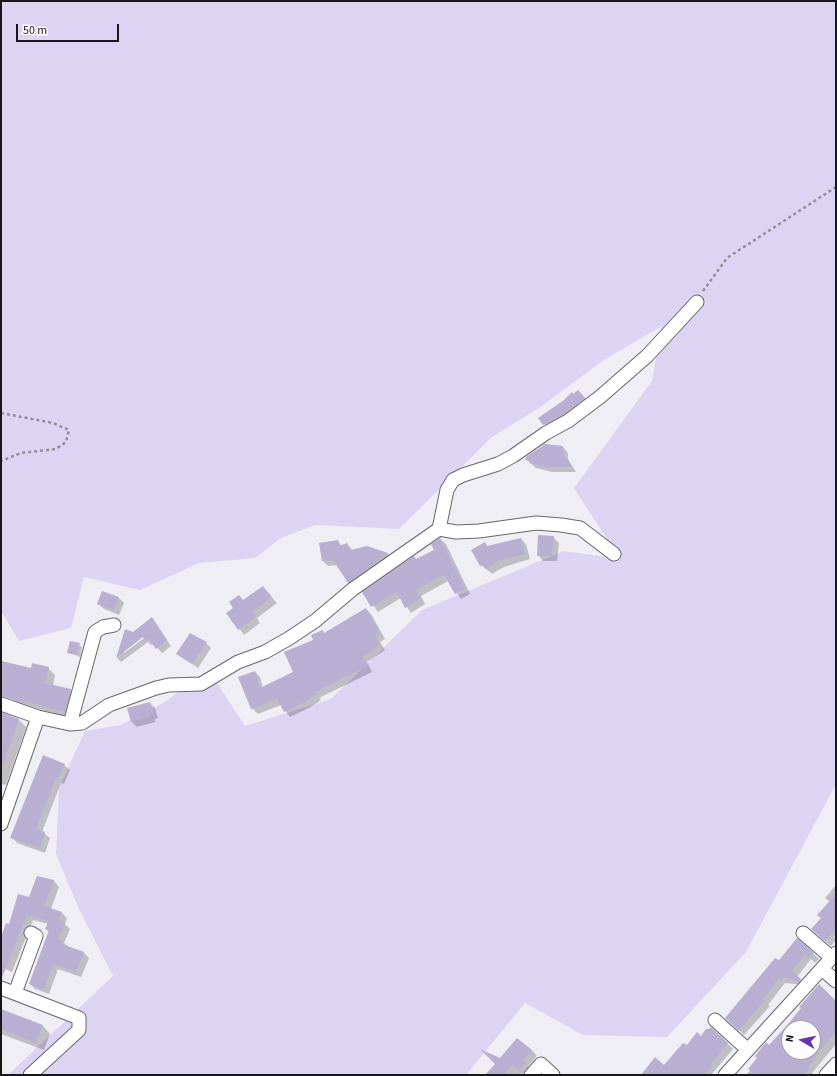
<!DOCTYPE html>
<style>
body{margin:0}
#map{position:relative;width:837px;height:1076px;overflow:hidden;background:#efeef4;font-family:"Source Sans 3",sans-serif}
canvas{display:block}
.frame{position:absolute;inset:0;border:2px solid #171719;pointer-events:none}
.north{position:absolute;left:781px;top:1020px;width:40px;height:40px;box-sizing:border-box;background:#fdfcfe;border:1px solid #a1a0a2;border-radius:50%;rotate:279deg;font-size:11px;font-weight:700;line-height:16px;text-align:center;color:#171719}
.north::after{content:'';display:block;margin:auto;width:14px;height:18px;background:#6534ab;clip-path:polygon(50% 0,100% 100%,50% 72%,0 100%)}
.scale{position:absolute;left:16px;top:24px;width:103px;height:18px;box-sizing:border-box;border:2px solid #171719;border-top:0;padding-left:5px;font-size:12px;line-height:14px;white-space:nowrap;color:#171719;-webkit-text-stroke:3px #fdfcfe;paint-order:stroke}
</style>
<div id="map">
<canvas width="837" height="1076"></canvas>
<div class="frame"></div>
<div class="north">N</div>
<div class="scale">50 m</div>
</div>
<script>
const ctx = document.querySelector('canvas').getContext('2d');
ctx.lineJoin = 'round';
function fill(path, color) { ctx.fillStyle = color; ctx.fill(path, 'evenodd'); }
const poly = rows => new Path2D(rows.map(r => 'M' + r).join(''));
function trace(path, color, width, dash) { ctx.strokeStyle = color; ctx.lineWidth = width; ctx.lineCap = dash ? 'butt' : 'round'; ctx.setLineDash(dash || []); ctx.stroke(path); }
const green = poly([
 [1,1,836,1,836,784,746,952,667,1037,583,1035,525,1003,466,1075,8,1075,113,976,79,909,56,854,59,788,85,731,121,725,163,703,179,692,217,683,245,726,331,699,422,610,564,551,620,559,574,488,652,381,662,326,604,360,539,408,492,437,399,529,315,525,281,538,255,558,199,563,140,590,84,577,71,628,19,641,1,611]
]);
const shadow = poly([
 [574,395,584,397,589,404,550,430,540,419],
 [563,447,568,453,568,459,576,472,552,472,536,468,526,459],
 [553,537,559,543,557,561,543,561,538,555],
 [440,539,446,544,470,594,461,599,448,581,421,596,425,604,411,613,401,598,378,612,364,592,435,550],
 [521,539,526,544,530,559,504,567,492,574,481,565,485,544,488,547],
 [338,541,342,546,347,544,353,551,367,547,388,554,393,559,354,588,338,565,328,566,323,561],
 [263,587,277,603,257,618,260,623,244,635,228,614],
 [118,597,124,603,119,615,104,609,98,604],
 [366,609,371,614,385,639,380,642,385,650,367,662,372,672,319,698,321,700,309,708,290,717,281,705,258,714,252,708,255,672,260,677,263,688,294,673,314,640,323,632,325,634],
 [151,618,171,646,162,653,154,644,151,645,148,642,121,662,117,658,125,630,133,633],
 [147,634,148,635,124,653,124,650],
 [71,642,82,647,80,657,68,652],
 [206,643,211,648,198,668,177,654],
 [1,661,31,669,48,668,55,675,53,686,70,690,77,696,72,718,31,707,30,710,19,705,12,699,1,693],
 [150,703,155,708,158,718,155,719,155,722,137,727,131,721],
 [1,718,19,720,26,727,6,785,1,784],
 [64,765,70,770,64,784,61,783,42,832,50,838,45,853,17,843,12,837],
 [37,877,54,881,59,887,51,909,62,913,67,918,65,924,70,929,64,943,69,947,84,953,89,958,81,977,58,969,49,994,35,989,30,984,49,932,46,929,48,924,33,920,12,972,1,967,1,940,29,898],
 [836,885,836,935,834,937,836,940,831,946,818,935,822,919,818,915,830,902,825,898],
 [797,940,819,959,815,963,811,959,797,977,806,985,785,983,768,1005,770,1006,744,1035,732,1023],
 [836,1003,836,1044,812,1073,814,1075,746,1075,786,1029],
 [789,1028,813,1028,813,1052,789,1052],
 [1,1010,43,1026,50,1034,44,1050,1,1034],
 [701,1038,728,1044,733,1049,711,1075,642,1075,664,1066],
 [532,1050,537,1056,528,1066,530,1069,524,1075,522,1073,520,1075,486,1075,501,1059]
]);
const building = poly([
 [578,390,585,398,564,414,543,425,538,418,564,400,572,392,573,394],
 [545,444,563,446,563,453,572,467,546,467,529,463,530,461,525,460,526,457],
 [538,535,554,536,552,556,537,556],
 [440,538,465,589,455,594,444,575,416,590,421,598,405,608,397,592,371,607,362,592,414,556,416,559,434,550,431,544],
 [521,538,525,554,498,561,486,569,483,565,480,566,471,550,485,542,487,546],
 [338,540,339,546,347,543,351,550,367,546,388,553,348,583,333,560,322,561,319,543],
 [263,586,272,597,252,612,256,617,238,630,226,613,233,608,229,602,239,595,243,600],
 [102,591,119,597,114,610,97,604],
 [366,608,380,633,375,636,380,645,363,657,368,666,315,692,316,694,304,703,295,706,295,708,284,712,277,699,251,709,238,677,255,671,260,688,293,672,284,652,313,640,311,635,323,630,324,633],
 [152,617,167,640,156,649,149,639,146,641,143,637,116,658,125,629,133,632],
 [190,633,207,642,192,664,176,654],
 [70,641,80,643,77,655,67,653],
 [1,661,31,668,32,663,49,667,45,683,71,689,65,712,24,701,23,703,1,696],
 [150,702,153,713,150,713,150,717,131,722,127,708],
 [1,712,19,719,3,765,1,765],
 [43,755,65,764,58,779,56,778,36,829,45,832,40,848,10,838],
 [37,876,54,880,44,906,62,912,59,920,65,923,58,939,63,941,62,944,84,952,76,972,53,964,44,990,29,984,49,930,45,929,49,921,27,915,1,980,1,937,6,923,9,924,18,894,29,897],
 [836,894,836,929,825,941,811,929,821,918,817,915],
 [797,938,814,953,810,958,805,954,792,971,801,979,799,982,784,977,782,980,779,978,763,999,765,1000,739,1031,725,1018,775,958,779,960],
 [819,984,836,1001,836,1032,815,1056,816,1058,808,1067,810,1069,803,1075,755,1075,748,1069,757,1058,755,1056,766,1042,769,1045,789,1023,801,1008,799,1007],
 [789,1028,813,1028,813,1054,811,1052,789,1052],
 [1,1009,43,1025,36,1043,1,1029],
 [711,1027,728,1043,710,1065,712,1067,704,1075,641,1075,655,1057,664,1065,683,1043,687,1045,697,1032,701,1036,706,1029,709,1029],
 [517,1038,532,1050,523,1060,526,1063,518,1070,512,1065,504,1075,485,1075,495,1064,480,1049,500,1058]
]);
const path = poly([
 [703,291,727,258,836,187],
 [1,413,53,423,69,430,66,442,56,449,21,453,1,461]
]);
const street = poly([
 [439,529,456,532,479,531,536,523,561,525,580,528,614,554],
 [1,704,38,717,70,724,82,723,109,705,156,688,169,685,201,684,238,662,265,652,288,639,315,621,353,589,439,529,447,490,453,480,463,475,498,464,513,456,546,433,568,421,600,397,647,356,697,302],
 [70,724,95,632,103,627,114,625],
 [1,824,38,717],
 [803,933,832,958],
 [822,969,836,981],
 [1,988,79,1018,79,1030,30,1075],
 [15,993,36,936,31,933],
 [715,1020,748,1050],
 [531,1075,541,1064,553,1075],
 [725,1075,836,953],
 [826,1075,836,1064]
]);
fill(green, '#dcd4f3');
fill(shadow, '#0003');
fill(building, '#b8afd2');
trace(street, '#68666c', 15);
trace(path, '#919094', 2.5, [3, 3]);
trace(street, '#fff', 13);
</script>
